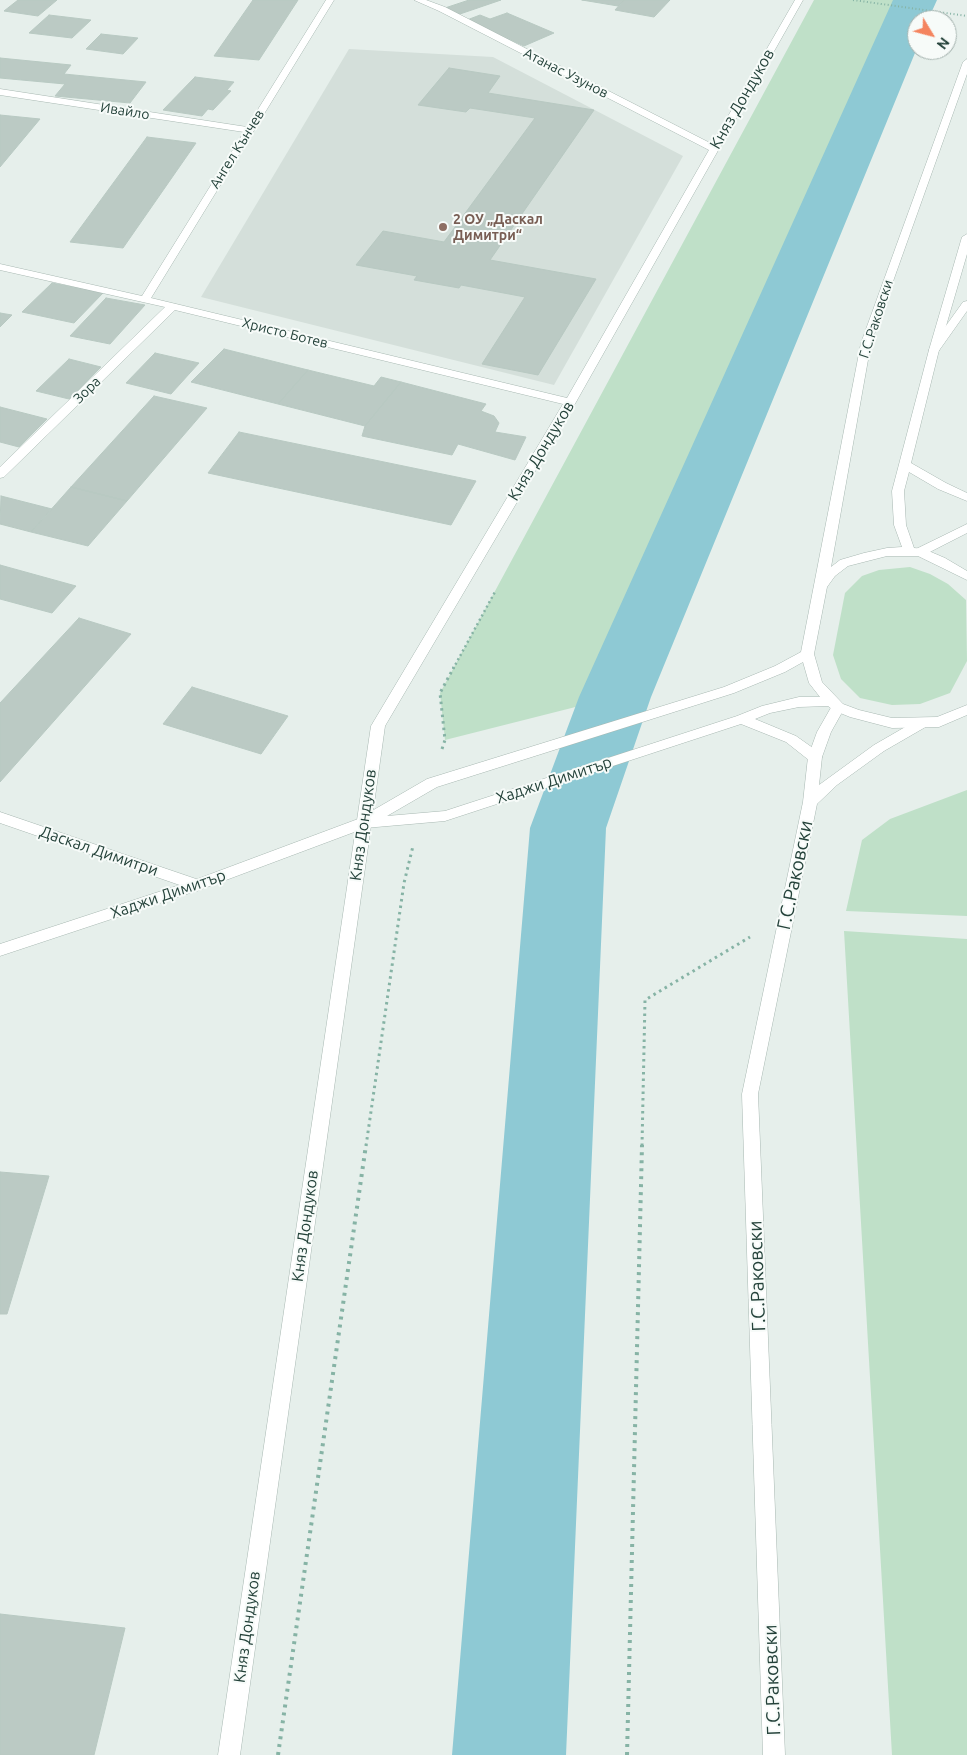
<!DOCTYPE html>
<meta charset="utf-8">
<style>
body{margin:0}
#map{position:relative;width:967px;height:1755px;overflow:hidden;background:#e6efeb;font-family:Ubuntu,sans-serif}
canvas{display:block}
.north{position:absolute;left:907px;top:10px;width:50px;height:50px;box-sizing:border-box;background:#f7fbf9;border:1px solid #a3b1ad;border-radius:50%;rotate:127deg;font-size:14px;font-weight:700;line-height:20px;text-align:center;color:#24423a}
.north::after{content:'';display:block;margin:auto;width:18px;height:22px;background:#f4845f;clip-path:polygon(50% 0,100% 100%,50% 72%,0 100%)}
</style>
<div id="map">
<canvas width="967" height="1755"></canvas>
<div class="north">N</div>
</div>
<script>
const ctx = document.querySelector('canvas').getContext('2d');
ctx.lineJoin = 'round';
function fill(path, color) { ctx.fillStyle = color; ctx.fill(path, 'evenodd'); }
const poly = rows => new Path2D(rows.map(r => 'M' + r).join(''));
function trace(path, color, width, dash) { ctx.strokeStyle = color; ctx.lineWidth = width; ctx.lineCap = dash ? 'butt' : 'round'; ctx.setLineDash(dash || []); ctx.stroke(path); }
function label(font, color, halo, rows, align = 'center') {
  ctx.font = font + ' Ubuntu,sans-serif'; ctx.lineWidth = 4; ctx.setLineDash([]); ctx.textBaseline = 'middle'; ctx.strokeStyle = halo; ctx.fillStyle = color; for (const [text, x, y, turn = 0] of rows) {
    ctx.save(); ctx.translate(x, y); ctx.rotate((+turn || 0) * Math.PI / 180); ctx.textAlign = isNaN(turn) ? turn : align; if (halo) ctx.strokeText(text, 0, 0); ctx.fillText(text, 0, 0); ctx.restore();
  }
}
const built = poly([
 [349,49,493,57,683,156,554,385,201,297]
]);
const green = poly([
 [814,0,915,0,615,697,445,740,440,693],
 [910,567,930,574,948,584,966,600,967,661,950,693,920,704,892,705,860,698,841,679,833,655,845,593,862,576,879,570],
 [967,790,967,916,846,911,862,840,890,819],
 [844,931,967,939,967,1755,892,1755]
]);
const river = poly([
 [893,0,937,0,928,20,917,20,917,48,651,697,606,828,566,1755,452,1755,530,828,579,697,893,0]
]);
const building = poly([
 [18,0,57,0,38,16,4,11,18,0],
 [253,0,298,0,259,60,214,56,253,0],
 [469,0,501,0,457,15,445,8,469,0],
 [582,0,624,0,618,6,582,0],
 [624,0,670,0,654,17,615,10,624,0],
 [507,13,554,33,524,46,467,20,480,15,490,19,507,13],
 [49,15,91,20,72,38,29,33,49,15],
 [101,34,138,38,123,54,86,49,101,34],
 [0,58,71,65,64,74,146,82,130,103,55,96,65,84,0,78,0,58],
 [449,68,500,76,488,93,594,110,490,260,596,279,538,375,482,364,525,297,461,285,459,288,414,280,417,276,356,265,383,231,444,242,535,118,470,108,466,112,418,105,449,68],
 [195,77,234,82,227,90,231,91,213,110,208,109,202,116,163,110,195,77],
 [0,115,40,119,0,167,0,115],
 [147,137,196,143,123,248,70,242,147,137],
 [52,283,103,293,74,323,22,312,52,283],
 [106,298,145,305,110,344,70,336,106,298],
 [0,313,12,315,0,327,0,313],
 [224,349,308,370,278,404,191,382,224,349],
 [155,353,199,363,171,394,126,383,155,353],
 [69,359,101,367,69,399,36,391,69,359],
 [308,370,374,386,381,377,401,382,365,426,278,404,308,370],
 [401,382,486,404,481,411,494,416,499,423,495,432,526,437,515,460,458,444,452,455,362,436,365,426,401,382],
 [154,396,207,408,127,501,71,487,154,396],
 [0,407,47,419,19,447,0,442,0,407],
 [239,432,476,481,451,525,208,473,239,432],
 [71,487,127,501,88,546,31,532,71,487],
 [1,496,52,509,31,532,0,524,1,496],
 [0,565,76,586,52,613,0,599,0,565],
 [79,618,131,634,0,782,0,703,79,618],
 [192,687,288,716,261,754,163,724,192,687],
 [0,1172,49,1176,7,1314,0,1314,0,1172],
 [0,1614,125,1628,94,1755,0,1755,0,1614]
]);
const pathFar3 = poly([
 [853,0,967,16]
]);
const pathFar2 = poly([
 [453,669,496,590]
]);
const pathFar1 = poly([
 [442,749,445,740,440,693,454,667],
 [366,1146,404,883,413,846],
 [642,1146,645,1000,750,937]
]);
const path = poly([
 [278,1755,366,1145],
 [627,1755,642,1145]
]);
const service = poly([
 [967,301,967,311,938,352,930,352,929,350,930,348,963,302,967,301]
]);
const minor = poly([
 [326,0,334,0,151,298,567,398,709,150,439,11,414,0,426,0,445,7,712,144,795,0,803,0,576,402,385,726,240,1755,218,1755,371,726,563,404,175,310,4,477,0,478,0,467,165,307,0,270,0,264,142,296,244,132,0,95,0,89,247,127,326,0],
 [967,524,967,533,924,555,920,556,914,552,916,549,967,524],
 [838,702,843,704,845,707,831,732,822,757,819,785,874,745,919,719,929,719,931,722,929,725,884,751,837,785,817,804,758,1094,785,1755,763,1755,742,1094,803,802,808,757,817,732,833,704,838,702],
 [0,812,202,881,205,885,202,889,197,891,0,823,0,812]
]);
const tertiary = poly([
 [967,59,967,74,871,343,831,567,840,560,864,553,887,548,902,547,894,525,892,491,929,350,962,237,967,234,967,254,939,350,911,463,946,483,967,493,967,501,938,489,909,472,904,491,906,525,914,548,924,549,945,558,967,571,967,580,918,556,887,556,848,566,835,576,827,587,814,654,822,682,843,704,859,710,892,718,937,717,967,705,967,715,939,727,892,728,850,717,833,710,828,706,799,707,770,713,755,719,796,736,820,753,822,757,820,761,810,761,786,742,741,724,445,821,365,828,202,889,0,956,0,944,192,881,358,819,427,779,724,687,775,666,801,652,861,343,963,62,967,59],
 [803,662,809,683,820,697,799,697,762,706,737,716,445,811,387,816,437,787,734,693,785,672,803,662]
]);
const markers = [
 [443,227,5,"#8d6e63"]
];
const farStreetnames = [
 ["Атанас Узунов",566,73,27],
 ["Ивайло",125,111,9],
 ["Ангел Кънчев",237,149,-58],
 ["Г.С.Раковски",876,319,-72],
 ["Христо Ботев",285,333,14],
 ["Зора",87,390,-44]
];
const farEducationnames = [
 ["2 ОУ „Даскал",453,219],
 ["Димитри“",453,235]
];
const streetNames = [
 ["Княз Дондуков",742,99,-60],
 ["Княз Дондуков",541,451,-59],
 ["Хаджи Димитър",554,780,-18],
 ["Княз Дондуков",363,825,-82],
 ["Даскал Димитри",99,851,19],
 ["Хаджи Димитър",168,894,-19],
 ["Княз Дондуков",305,1226,-82],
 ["Княз Дондуков",247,1627,-82]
];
const nearStreetnames = [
 ["Г.С.Раковски",795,875,-78],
 ["Г.С.Раковски",757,1276,-92],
 ["Г.С.Раковски",772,1680,-92]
];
fill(built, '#d4dfda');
fill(green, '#bfe0c8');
fill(river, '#8ec9d4');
fill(building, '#bbcac4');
trace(building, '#b8c9c2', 1);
trace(service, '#a8b8b2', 1);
trace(minor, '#a8b8b2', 1);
trace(tertiary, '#a8b8b2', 1);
trace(pathFar3, '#86b3a5', 2, [1, 2.5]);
trace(pathFar2, '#86b3a5', 2.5, [2, 3]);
trace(pathFar1, '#86b3a5', 3, [2.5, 4]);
trace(path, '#86b3a5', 4, [3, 5]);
fill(service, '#fff');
fill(minor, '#fff');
fill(tertiary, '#fff');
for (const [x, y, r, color] of markers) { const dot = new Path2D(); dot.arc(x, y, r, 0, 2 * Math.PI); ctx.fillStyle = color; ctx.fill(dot); trace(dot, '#f7fbf9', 2); }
label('14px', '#24423a', '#f7fbf9', farStreetnames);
label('bold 14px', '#785e54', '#f7fbf9', farEducationnames, 'left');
label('16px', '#24423a', '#f7fbf9', streetNames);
label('19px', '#24423a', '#f7fbf9', nearStreetnames);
</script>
